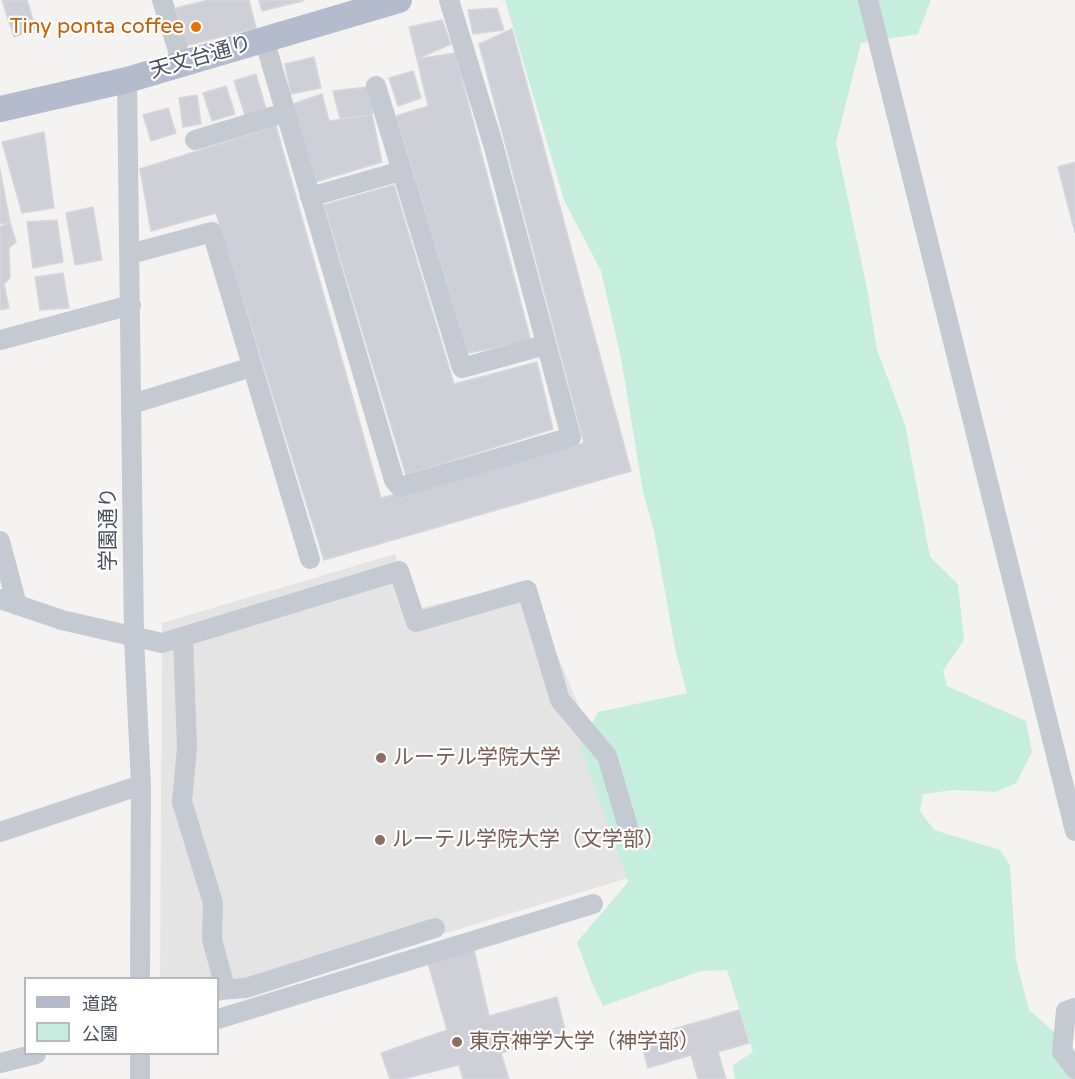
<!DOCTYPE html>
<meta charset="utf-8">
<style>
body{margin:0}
#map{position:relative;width:1075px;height:1079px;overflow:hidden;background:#f4f3f2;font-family:"Varela Round","Noto Sans JP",sans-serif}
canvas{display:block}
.legend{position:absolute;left:24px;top:977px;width:195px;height:78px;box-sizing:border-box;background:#fff;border:2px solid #b7b9bf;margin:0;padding:8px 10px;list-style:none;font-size:18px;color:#4b515f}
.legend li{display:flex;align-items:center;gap:12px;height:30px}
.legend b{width:30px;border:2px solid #b7b9bf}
</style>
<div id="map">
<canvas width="1075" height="1079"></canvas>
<ul class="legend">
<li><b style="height:8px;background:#b4bbce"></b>道路</li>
<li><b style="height:16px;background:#c5eede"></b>公園</li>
</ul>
</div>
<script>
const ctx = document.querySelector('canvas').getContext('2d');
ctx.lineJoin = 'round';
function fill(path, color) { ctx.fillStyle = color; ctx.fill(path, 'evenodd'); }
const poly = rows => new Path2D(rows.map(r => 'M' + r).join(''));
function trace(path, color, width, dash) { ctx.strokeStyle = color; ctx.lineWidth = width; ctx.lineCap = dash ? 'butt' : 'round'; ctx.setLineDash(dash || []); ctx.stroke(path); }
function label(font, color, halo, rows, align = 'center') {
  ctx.font = font + ' "Varela Round","Noto Sans JP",sans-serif'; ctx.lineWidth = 4.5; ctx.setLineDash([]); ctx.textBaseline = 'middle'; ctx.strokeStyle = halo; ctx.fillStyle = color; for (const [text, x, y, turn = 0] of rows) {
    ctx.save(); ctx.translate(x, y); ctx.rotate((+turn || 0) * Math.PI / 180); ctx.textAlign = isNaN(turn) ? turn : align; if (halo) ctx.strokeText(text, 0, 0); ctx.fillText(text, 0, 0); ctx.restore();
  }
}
const education = poly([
 [395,554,417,609,527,582,648,872,218,1002,218,978,160,978,162,623]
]);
const green = poly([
 [505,0,931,0,918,34,861,43,836,143,867,288,877,350,905,424,930,557,958,584,964,640,943,671,947,686,1026,721,1032,752,1016,783,996,792,954,790,923,794,920,811,934,830,1000,850,1010,865,1016,960,1029,1010,1075,1050,1075,1079,735,1079,733,1065,753,1052,727,970,701,971,603,1006,591,981,577,942,628,882,580,746,598,712,687,693,676,653,654,531,643,492,621,358,601,271,564,200]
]);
const building = poly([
 [2,0,27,0,36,29,14,37,2,0],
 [208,0,249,0,256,28,185,46,176,8,208,0],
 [259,0,303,0,303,1,262,11,259,0],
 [497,8,504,30,473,34,468,10,497,8],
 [442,20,451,44,417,59,409,27,442,20],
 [512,29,631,471,324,560,216,213,151,231,140,169,276,126,381,498,584,443,479,44,512,29],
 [455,53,531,341,468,353,396,116,428,106,417,59,455,53],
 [314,57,321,88,291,94,285,64,314,57],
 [413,71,421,98,398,106,389,78,413,71],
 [256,74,266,109,245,115,234,81,256,74],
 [226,86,235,114,212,121,203,93,226,86],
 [376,86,372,115,340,119,333,91,376,86],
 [322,94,329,121,372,115,382,162,316,182,293,104,322,94],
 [197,95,201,124,183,127,179,98,197,95],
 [168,108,176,133,151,141,143,115,168,108],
 [44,132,54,208,22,213,2,142,44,132],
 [1075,162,1075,233,1058,167,1075,162],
 [0,170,10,222,0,224,0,170],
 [394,185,454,384,537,362,553,429,406,475,324,205,394,185],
 [93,207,102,260,75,265,66,213,93,207],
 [57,220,63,262,33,268,27,222,57,220],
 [10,222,16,242,9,248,10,278,4,284,9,308,0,310,0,227,10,222],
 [63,273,69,308,40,310,35,277,63,273],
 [474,949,489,1016,557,997,566,1034,501,1053,509,1079,463,1079,459,1065,403,1079,390,1079,381,1053,447,1030,428,963,474,949],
 [739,1010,749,1043,718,1052,726,1079,698,1079,691,1055,648,1068,640,1039,739,1010]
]);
const minor = poly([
 [162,0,182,63],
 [868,0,1075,831],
 [264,39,394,480,400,487,571,437,493,144,449,0],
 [127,80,134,639,141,785,140,978],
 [376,86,462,368,545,345],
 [195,140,284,113],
 [310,197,401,171],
 [130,254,212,232,310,559],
 [0,340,131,305],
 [132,404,252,367],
 [0,541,17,605],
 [0,599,62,620,162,643,399,571,416,622,527,590,560,700,607,756,628,827],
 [183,637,187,748,182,802,213,903,212,939,225,988],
 [0,832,141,785],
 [218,990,246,988,435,928],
 [1075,1008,1066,1011,1062,1052,1075,1069],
 [218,1019,593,904],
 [140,1054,140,1079],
 [0,1063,36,1054]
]);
const major = poly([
 [0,109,127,80,399,0]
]);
const markers = [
 [196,27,6,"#e8710a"],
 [381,758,6,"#8d6e63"],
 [380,840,6,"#8d6e63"],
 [457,1042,6,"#8d6e63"]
];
const foodNames = [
 ["Tiny ponta coffee",184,27]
];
const streetNames = [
 ["天文台通り",201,58,-16],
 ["学園通り",109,529,-90]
];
const educationNames = [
 ["ルーテル学院大学",393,758],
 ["ルーテル学院大学（文学部）",392,840],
 ["東京神学大学（神学部）",469,1042]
];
fill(education, '#e5e4e4');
fill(green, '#c5eede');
fill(building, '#cfd0d7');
trace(building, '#d6d7dd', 1.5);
trace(minor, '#c4c9d2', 20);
trace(major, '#b4bbce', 26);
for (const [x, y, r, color] of markers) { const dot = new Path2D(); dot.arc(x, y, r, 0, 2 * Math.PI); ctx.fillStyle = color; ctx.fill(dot); trace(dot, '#fff', 2); }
label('21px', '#c56008', '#fff', foodNames, 'right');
label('21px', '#4b515f', '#fff', streetNames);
label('21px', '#785e54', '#fff', educationNames, 'left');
</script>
